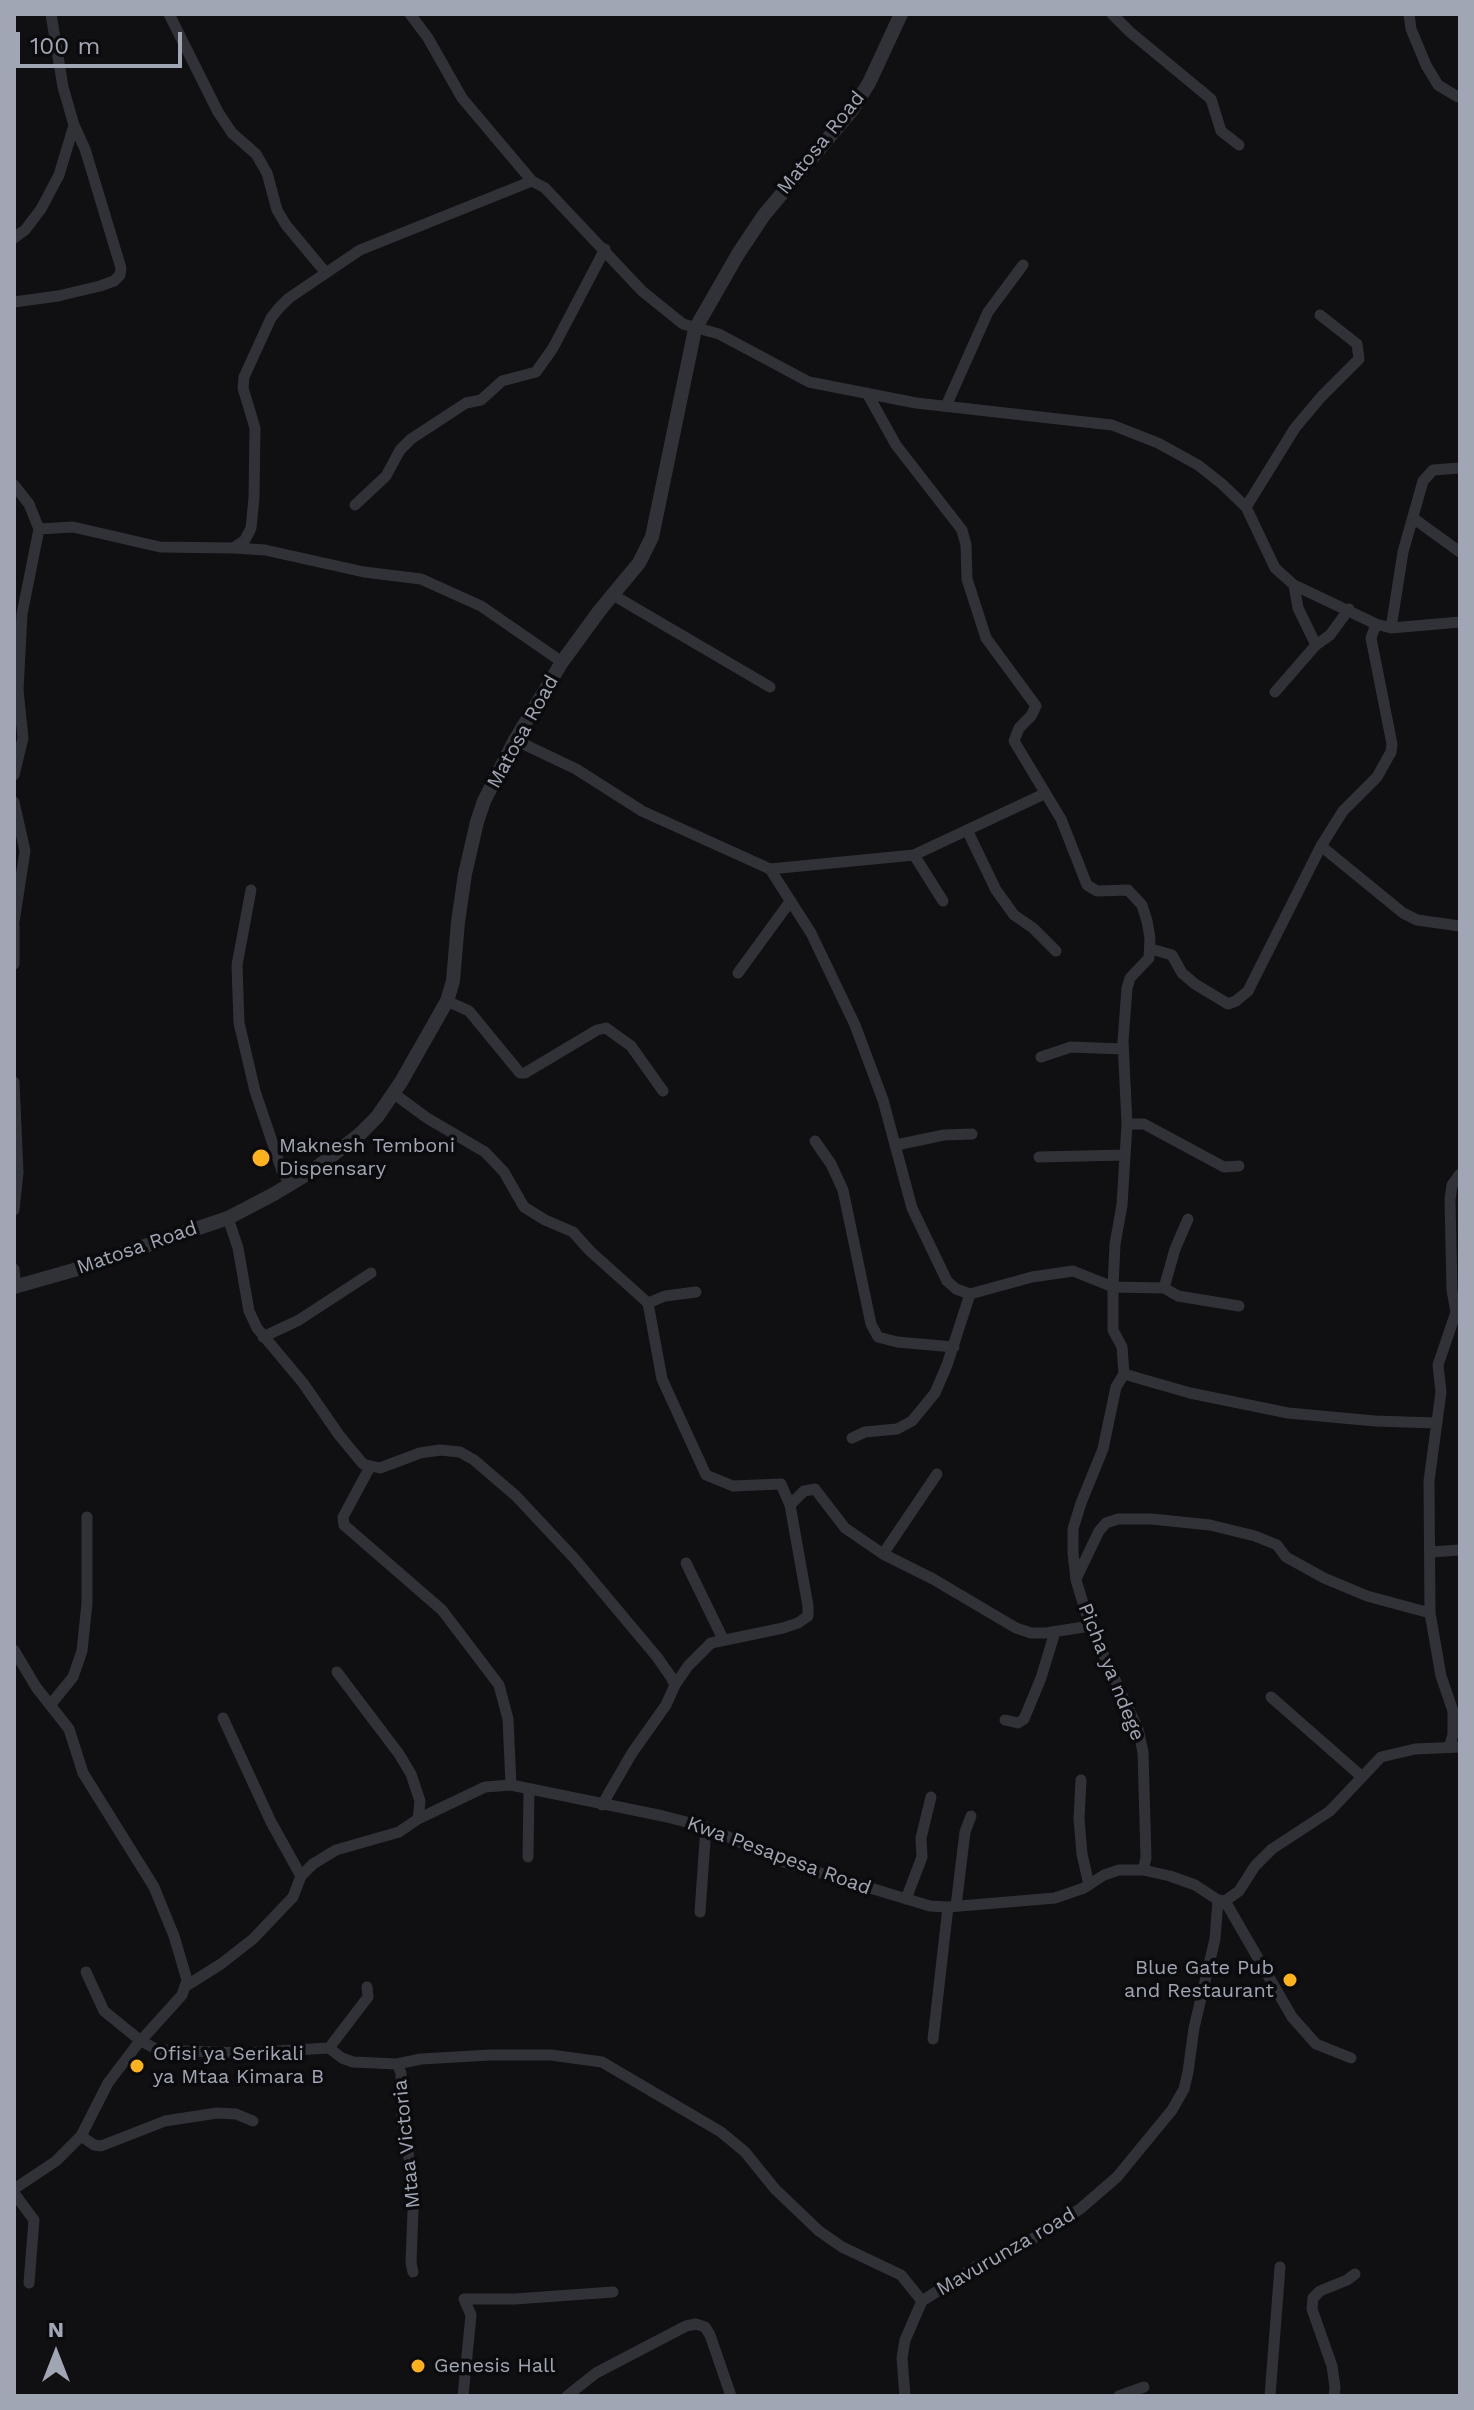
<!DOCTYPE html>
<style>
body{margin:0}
#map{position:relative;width:1474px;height:2410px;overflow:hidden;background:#101012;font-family:"Work Sans",sans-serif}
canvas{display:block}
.frame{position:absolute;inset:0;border:16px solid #a0a6b4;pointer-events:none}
.north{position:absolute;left:16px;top:2314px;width:80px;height:80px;-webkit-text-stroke:6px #0b0b0d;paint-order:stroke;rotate:0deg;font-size:22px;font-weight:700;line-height:32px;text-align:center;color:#a0a6b4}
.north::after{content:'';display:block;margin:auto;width:28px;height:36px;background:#a0a6b4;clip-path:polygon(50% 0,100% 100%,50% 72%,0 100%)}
.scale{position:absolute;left:16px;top:32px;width:166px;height:36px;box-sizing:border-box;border:4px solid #a0a6b4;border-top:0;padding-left:10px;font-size:24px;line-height:28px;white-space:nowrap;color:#a0a6b4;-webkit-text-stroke:6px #0b0b0d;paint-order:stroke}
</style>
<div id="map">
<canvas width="1474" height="2410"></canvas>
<div class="frame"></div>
<div class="north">N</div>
<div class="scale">100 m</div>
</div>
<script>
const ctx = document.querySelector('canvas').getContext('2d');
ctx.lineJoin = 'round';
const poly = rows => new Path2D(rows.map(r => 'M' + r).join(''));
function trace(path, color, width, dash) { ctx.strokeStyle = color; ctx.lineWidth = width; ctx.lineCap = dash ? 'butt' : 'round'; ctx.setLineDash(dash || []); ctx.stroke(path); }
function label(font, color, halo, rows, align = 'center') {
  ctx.font = font + ' "Work Sans",sans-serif'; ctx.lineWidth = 7; ctx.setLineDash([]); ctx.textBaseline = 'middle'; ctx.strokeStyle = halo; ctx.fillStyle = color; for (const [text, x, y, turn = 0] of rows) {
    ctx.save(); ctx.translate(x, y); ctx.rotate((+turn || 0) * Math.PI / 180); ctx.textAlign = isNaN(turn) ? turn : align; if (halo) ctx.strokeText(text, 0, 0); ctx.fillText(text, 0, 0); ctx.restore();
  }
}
const minor = poly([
 [169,14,218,112,232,133,256,154,267,173,277,210,286,225,326,273],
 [410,14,428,38,462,98,532,181,545,188,642,291,683,324,719,334,809,382,916,403,1112,425,1158,443,1198,465,1222,484,1246,507,1275,568,1294,585,1376,624,1391,628,1460,622],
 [1112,14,1130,32,1211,99,1221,131,1239,145],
 [1409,14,1411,29,1426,65,1438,85,1458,97],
 [14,238,25,230,41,209,59,175,74,125,63,87,51,14],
 [14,302,58,296,100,286,114,281,120,275,121,268,85,149,74,125],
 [867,393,896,445,962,530,966,545,967,579,986,638,1036,706,1031,716,1019,728,1014,741,1061,819,1087,885,1097,891,1128,890,1142,905,1147,921,1150,938,1149,958,1130,978,1127,988,1123,1041,1127,1124,1122,1205,1115,1244,1113,1287,1164,1288,1178,1296,1239,1306],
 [946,406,988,312,1023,265],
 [14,485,29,504,39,529],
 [355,505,386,476,400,450,411,439,466,403,481,400,502,381,536,372,553,348,605,249],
 [1246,507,1295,428,1321,397,1359,359,1357,344,1320,315],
 [1413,518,1460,552],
 [234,548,265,550,364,572,421,579,481,606,562,662],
 [613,595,770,687],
 [1391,628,1403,552,1423,481,1433,470,1460,468],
 [1316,645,1330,635,1349,609],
 [1275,692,1316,645,1298,608,1294,585],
 [515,740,576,769,642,811,770,869,914,855,1044,794],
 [14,775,23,738,18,690,22,614,39,529,73,527,160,547,233,548,245,540,251,528,254,498,255,428,243,388,244,377,271,318,279,308,289,298,360,250,532,181],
 [14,802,25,851,14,922],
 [967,830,996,890,1014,915,1033,928,1056,951],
 [1321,846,1403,913,1417,920,1460,926],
 [914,855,943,901],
 [770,869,811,933,855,1025,883,1100,912,1208,947,1281,956,1289,970,1294,1032,1277,1073,1271,1113,1287,1113,1330,1122,1347,1124,1374],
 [251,890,237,965,239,1023,255,1091,282,1171,290,1184],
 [14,926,14,964],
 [1151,949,1172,955,1182,973,1195,984,1228,1004,1236,1001,1248,991,1321,846,1343,811,1377,777,1391,752,1392,744,1371,638,1376,624],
 [738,973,789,903],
 [447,1001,469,1011,520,1073,525,1073,597,1030,606,1028,631,1046,663,1091],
 [1041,1057,1071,1047,1123,1049],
 [14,1082,18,1172,14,1210],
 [393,1093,427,1118,485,1152,504,1172,524,1207,545,1220,573,1232,590,1251,648,1303,662,1379,706,1475,733,1486,781,1484,790,1505,808,1606,808,1616,798,1623,783,1628,711,1643,688,1666,675,1685],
 [1127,1124,1144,1124,1224,1167,1239,1166],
 [815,1141,831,1164,843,1190,871,1324,878,1337,897,1342,954,1347],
 [896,1145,944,1135,972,1134],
 [1039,1157,1125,1155],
 [228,1218,238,1248,249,1311,257,1328,303,1383,339,1435,363,1464,380,1468,420,1453,440,1450,460,1452,474,1460,516,1496,574,1558,657,1657,671,1677,675,1685,666,1705,632,1753,602,1805],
 [14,1269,16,1287],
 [1164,1288,1175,1249,1188,1219],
 [648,1303,665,1296,696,1292],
 [263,1337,299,1320,371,1273],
 [852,1438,865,1432,897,1429,912,1421,935,1393,947,1365,970,1294],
 [370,1467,343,1517,344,1525,442,1610,499,1685,508,1719,511,1785],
 [790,1505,804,1491,815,1489,845,1528,883,1554,933,1579,1016,1628,1031,1633,1046,1633,1090,1626],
 [1430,1552,1460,1550],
 [883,1554,937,1474],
 [686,1563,723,1639],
 [1077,1577,1099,1531,1106,1523,1118,1519,1152,1519,1210,1525,1255,1536,1277,1545,1286,1557,1324,1578,1367,1596,1430,1613],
 [14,1650,36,1687,69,1729,83,1773,154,1887,174,1936,187,1980,182,1995,136,2046,108,2083,81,2136,56,2161,14,2189],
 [1271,1697,1361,1776],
 [51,1704,73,1677,82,1651,87,1603,87,1517],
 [223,1718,271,1822,301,1876],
 [1005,1720,1018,1723,1024,1719,1041,1678,1055,1632],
 [1449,1747,1453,1735,1453,1711,1441,1676,1430,1613,1429,1481,1441,1392,1438,1365,1456,1312,1452,1290,1450,1200,1452,1185,1460,1174],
 [1081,1780,1079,1819,1082,1854,1089,1885],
 [418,1819,485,1787,511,1785,663,1816,706,1827,784,1862,930,1906,948,1907,1055,1898,1084,1888,1104,1875,1119,1870,1143,1870,1170,1876,1195,1885,1218,1900,1225,1901,1239,1891,1255,1866,1272,1849,1330,1811,1381,1757,1415,1749,1460,1747],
 [528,1857,529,1789],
 [1143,1870,1146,1858,1143,1752,1138,1729,1090,1626,1076,1580,1073,1553,1073,1529,1081,1503,1103,1449,1116,1387,1124,1374,1190,1393,1288,1413,1375,1421,1436,1423],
 [906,1899,922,1857,921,1838,931,1797],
 [1225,1901,1292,2017,1316,2044,1351,2058],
 [956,1906,965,1832,971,1816],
 [700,1912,706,1827],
 [86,1972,104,2011,141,2041,158,2050,243,2053,329,2048,342,2058,353,2062,397,2064,421,2059,490,2055,551,2055,602,2062,721,2132,745,2152,775,2189,819,2231,842,2247,901,2275,922,2301],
 [186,1986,221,1964,253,1939,293,1897,301,1876,313,1864,336,1850,399,1832,418,1819,420,1801,411,1774,399,1754,337,1672],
 [933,2039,948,1907],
 [329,2048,368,1997,367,1987],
 [397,2064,401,2073,402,2121,414,2185,411,2263,413,2272],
 [81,2136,94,2145,101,2146,165,2121,217,2113,236,2114,253,2121],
 [14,2193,34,2220,29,2283],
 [463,2396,471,2315,464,2299,515,2299,613,2292],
 [567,2396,596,2373,686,2326,696,2324,705,2327,710,2335,731,2396],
 [905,2396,902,2358,905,2340,922,2301,977,2266,1029,2241,1080,2209,1117,2177,1172,2110,1184,2089,1188,2072,1194,2028,1215,1939,1218,1900],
 [1119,2396,1144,2387],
 [1270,2396,1280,2267],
 [1334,2396,1335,2387,1332,2366,1312,2309,1313,2298,1320,2291,1347,2280,1355,2274]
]);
const tertiary = poly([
 [14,1287,74,1270,228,1218,274,1194,312,1171,360,1134,377,1117,401,1082,447,1001,453,981,458,922,465,874,477,822,484,801,515,740,562,662,600,610,639,563,652,537,695,329,738,254,764,215,852,110,869,83,901,14]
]);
const markers = [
 [261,1158,10,"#fdb11c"],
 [1290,1980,8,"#fdb11c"],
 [137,2066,8,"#fdb11c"],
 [418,2366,8,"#fdb11c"]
];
const streetNames = [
 ["Matosa Road",821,143,-51],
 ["Matosa Road",523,732,-61],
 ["Matosa Road",137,1248,-19],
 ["Picha ya ndege",1111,1672,68],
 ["Kwa Pesapesa Road",779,1856,20],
 ["Mtaa Victoria",407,2144,-96],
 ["Mavurunza road",1006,2252,-30]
];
const poiNames = [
 ["Maknesh Temboni",279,1146],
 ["Dispensary",279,1169],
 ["Blue Gate Pub",1274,1968,"right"],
 ["and Restaurant",1274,1991,"right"],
 ["Ofisi ya Serikali",153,2054],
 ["ya Mtaa Kimara B",153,2077],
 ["Genesis Hall",434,2366]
];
trace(minor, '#313237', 11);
trace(tertiary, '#313237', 14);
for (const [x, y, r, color] of markers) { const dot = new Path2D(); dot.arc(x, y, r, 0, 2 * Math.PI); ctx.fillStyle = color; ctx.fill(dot); trace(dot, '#0b0b0d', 3); }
label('20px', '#a0a6b4', '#0b0b0d', streetNames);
label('20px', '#a0a6b4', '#0b0b0d', poiNames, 'left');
</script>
